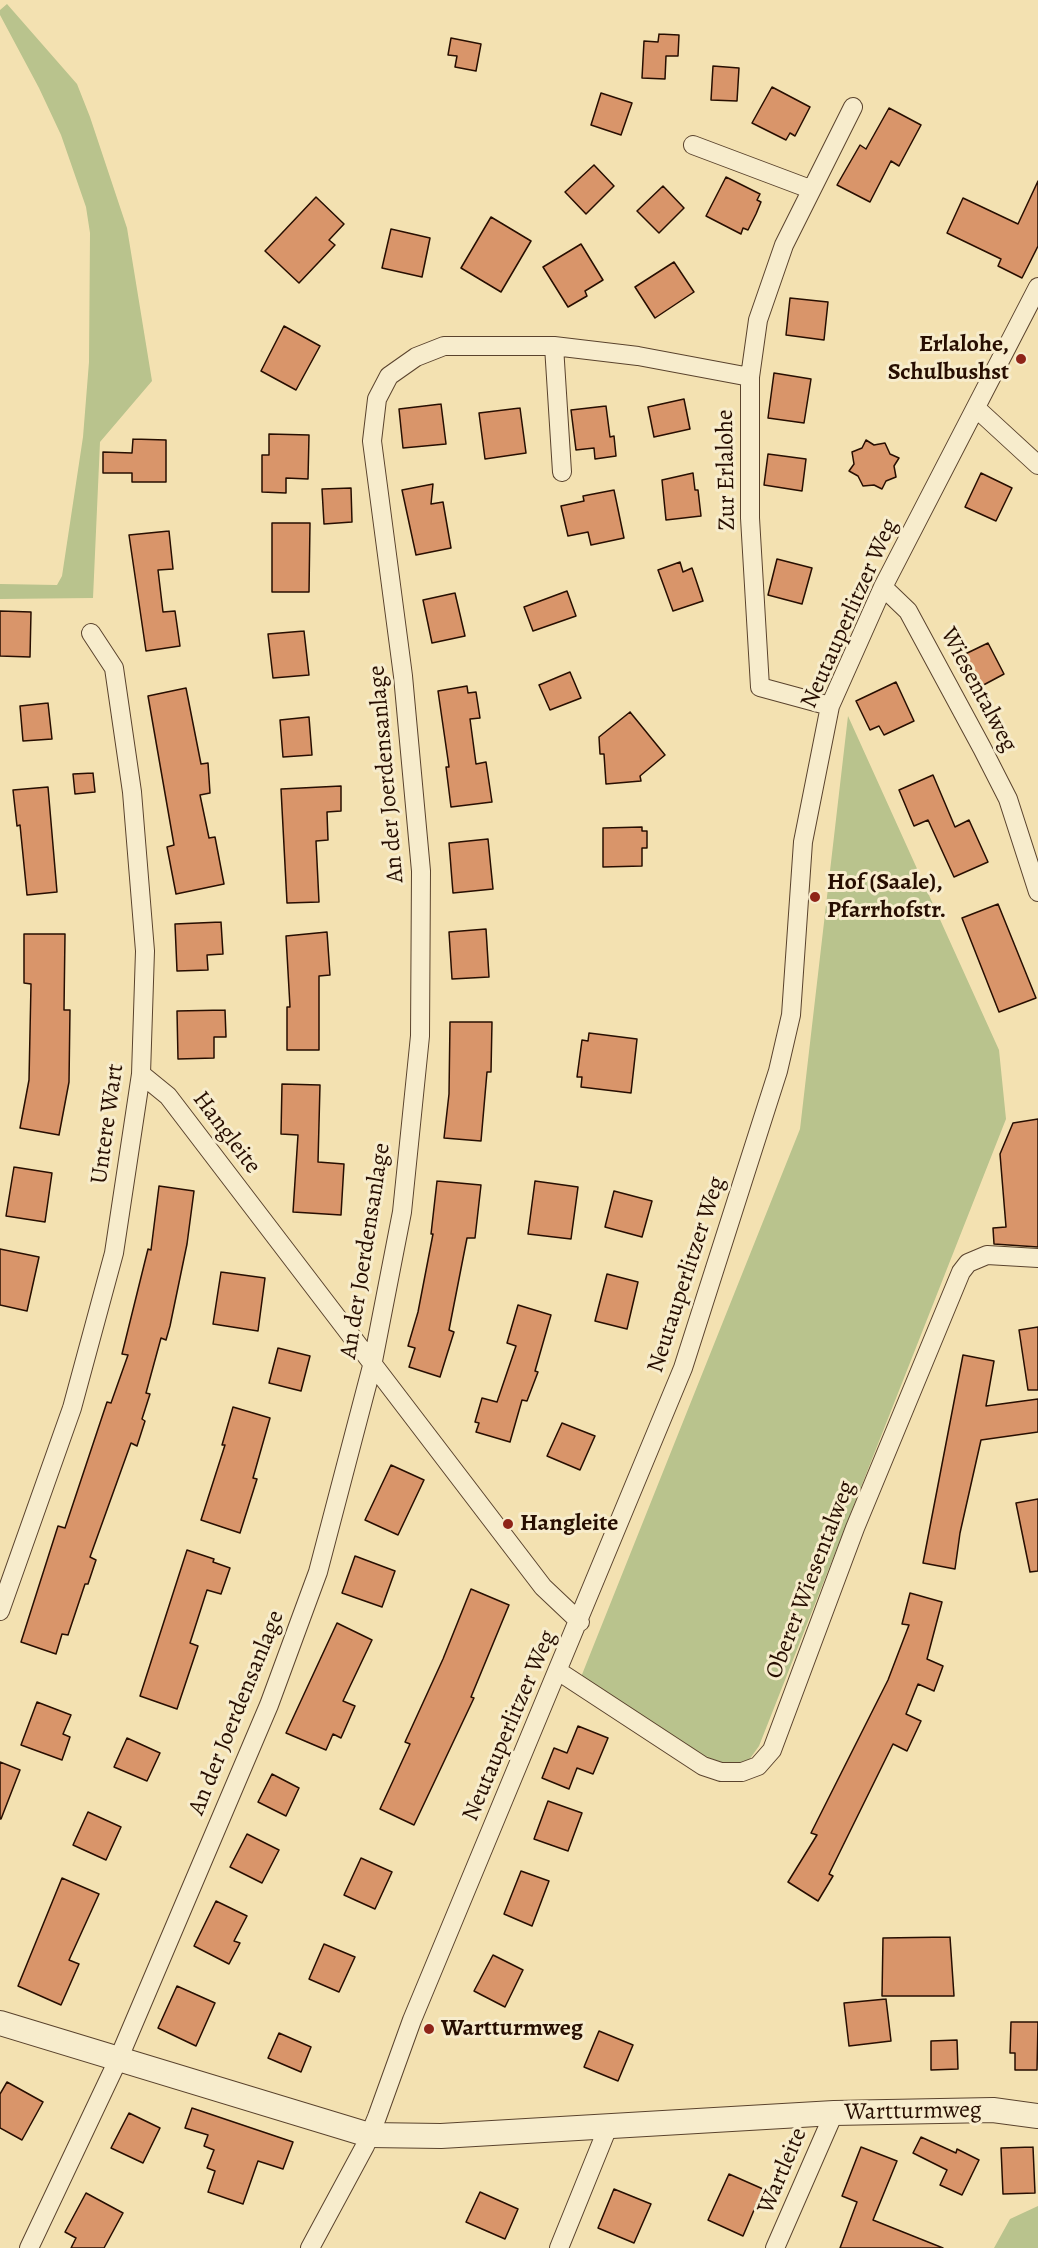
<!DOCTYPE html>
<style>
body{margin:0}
canvas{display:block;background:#f3e1b1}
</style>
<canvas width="1038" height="2248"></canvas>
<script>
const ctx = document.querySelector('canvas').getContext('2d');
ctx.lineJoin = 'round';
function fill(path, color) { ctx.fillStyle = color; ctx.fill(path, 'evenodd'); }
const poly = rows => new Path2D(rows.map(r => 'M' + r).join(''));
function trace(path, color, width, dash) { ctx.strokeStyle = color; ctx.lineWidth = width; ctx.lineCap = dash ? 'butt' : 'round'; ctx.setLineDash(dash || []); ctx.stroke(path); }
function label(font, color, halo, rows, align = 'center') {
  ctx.font = font + ' Alegreya,serif'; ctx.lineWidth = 6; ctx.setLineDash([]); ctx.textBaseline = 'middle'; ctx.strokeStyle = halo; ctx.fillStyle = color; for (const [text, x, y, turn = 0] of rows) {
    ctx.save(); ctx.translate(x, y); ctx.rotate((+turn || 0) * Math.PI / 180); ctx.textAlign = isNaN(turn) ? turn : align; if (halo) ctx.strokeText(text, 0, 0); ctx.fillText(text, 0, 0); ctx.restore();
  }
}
const green = poly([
 [7,4,77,84,90,117,127,228,152,381,100,442,93,598,0,599,0,584,57,585,62,576,83,437,89,362,90,233,86,207,61,135,39,88,0,15,0,10],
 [848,716,999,1050,1006,1119,759,1746,749,1760,736,1767,719,1769,581,1677,800,1129],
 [1038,2206,1038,2248,994,2248,1010,2219]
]);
const building = poly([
 [659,34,679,35,678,56,666,56,665,79,642,78,644,41,658,42,659,34],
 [451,38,481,44,476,71,455,67,457,56,448,55,451,38],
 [713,66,739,68,737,101,711,100,713,66],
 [772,87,810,107,795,136,790,133,786,140,752,123,772,87],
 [601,93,632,103,621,135,591,125,601,93],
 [889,108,921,125,899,166,891,161,870,202,837,185,860,145,866,149,889,108],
 [594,165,614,186,586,214,565,192,594,165],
 [726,177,760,194,757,200,761,202,756,214,748,230,743,228,741,234,706,216,726,177],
 [1038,181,1038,246,1022,278,998,266,1001,259,947,233,963,198,1018,224,1038,181],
 [663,186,684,208,659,233,637,211,663,186],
 [316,197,344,224,329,240,335,245,299,283,265,251,316,197],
 [491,217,531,241,501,292,461,268,491,217],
 [391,229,430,238,422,277,382,268,391,229],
 [581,244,603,280,585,291,587,296,568,307,543,267,581,244],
 [674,262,694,292,655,318,635,287,674,262],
 [790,298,828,302,824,340,786,335,790,298],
 [284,326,320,346,296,390,261,371,284,326],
 [774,373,811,379,804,423,768,418,774,373],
 [684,399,690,429,654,437,648,407,684,399],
 [441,404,446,444,403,448,399,409,441,404],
 [606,406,610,437,614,436,616,456,595,459,594,448,576,450,571,410,606,406],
 [520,408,526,453,485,459,479,413,520,408],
 [269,434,309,435,308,479,286,478,286,493,262,492,262,455,269,455,269,434],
 [133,439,166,440,166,482,132,482,132,473,103,473,103,452,132,453,133,439],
 [866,440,874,445,885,443,890,454,899,458,894,466,896,477,886,481,882,489,874,485,863,486,858,476,849,471,854,464,852,452,862,448,866,440],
 [768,454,806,459,802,491,764,485,768,454],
 [693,473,695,490,698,490,701,516,666,520,662,480,693,473],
 [981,473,1012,488,996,521,965,507,981,473],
 [433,484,431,504,443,502,451,548,416,555,402,490,433,484],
 [351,488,352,522,324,524,322,489,351,488],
 [614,490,624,538,591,545,588,532,568,536,561,506,584,501,583,496,614,490],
 [272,523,310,523,309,592,272,592,272,523],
 [169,531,173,569,158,570,163,612,175,611,180,646,146,651,129,535,169,531],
 [777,559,812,568,802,604,768,595,777,559],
 [680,562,683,572,692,568,703,601,673,611,658,570,680,562],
 [567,591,576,616,533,631,524,607,567,591],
 [455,593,465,636,432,643,423,600,455,593],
 [0,611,31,612,30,657,0,656,0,611],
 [304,631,309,675,273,678,268,634,304,631],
 [988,643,1004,674,976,689,959,657,988,643],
 [570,672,581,698,550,710,539,685,570,672],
 [896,682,914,721,884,735,879,726,870,730,856,701,896,682],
 [467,686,468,693,476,692,480,718,470,719,476,764,486,762,492,802,451,807,446,767,449,767,438,691,467,686],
 [186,688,201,764,208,763,210,793,200,795,209,838,215,837,224,884,176,894,167,847,174,845,148,696,186,688],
 [48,703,52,739,23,741,20,706,48,703],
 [630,712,665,755,640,776,641,781,606,784,604,754,600,754,599,737,630,712],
 [309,717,312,755,283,757,280,720,309,717],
 [93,773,95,792,75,794,73,774,93,773],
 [933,775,955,827,969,820,988,862,954,877,928,820,914,826,899,790,933,775],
 [341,786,341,811,327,812,328,840,316,841,319,902,287,903,281,789,341,786],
 [48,787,57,892,27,895,20,825,17,826,13,790,48,787],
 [642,827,642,831,647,831,647,848,642,848,642,866,603,867,603,828,642,827],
 [488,839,493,889,453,893,449,843,488,839],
 [998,904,1036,998,999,1012,962,918,998,904],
 [221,922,223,954,207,955,208,970,177,971,175,924,221,922],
 [486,929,489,977,452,979,449,932,486,929],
 [327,932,330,975,319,976,319,1050,287,1050,287,1007,290,1007,286,936,327,932],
 [24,934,65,934,64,1010,70,1010,69,1082,59,1135,20,1128,29,1080,31,984,24,983,24,934],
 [225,1010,226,1037,214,1037,214,1058,178,1059,177,1011,225,1010],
 [450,1022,492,1022,491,1072,487,1072,481,1141,444,1138,449,1094,450,1022],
 [589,1033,637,1039,631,1093,581,1087,582,1077,577,1077,582,1040,588,1041,589,1033],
 [282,1084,320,1085,318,1162,344,1164,341,1215,293,1212,298,1135,281,1134,282,1084],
 [1038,1119,1038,1247,994,1244,993,1228,1006,1227,1000,1154,1013,1123,1038,1119],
 [14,1167,52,1173,45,1222,6,1216,14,1167],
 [437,1181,481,1185,475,1238,467,1238,449,1330,454,1332,440,1377,409,1367,415,1348,408,1346,418,1312,433,1234,431,1234,437,1181],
 [535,1181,578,1187,571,1239,528,1234,535,1181],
 [159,1186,194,1191,187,1244,170,1326,166,1340,161,1338,146,1393,150,1394,142,1419,145,1421,137,1446,131,1443,90,1557,96,1560,88,1584,85,1584,68,1635,62,1634,56,1654,21,1642,58,1526,65,1528,107,1402,111,1403,128,1355,122,1354,148,1249,151,1250,159,1186],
 [614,1191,652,1201,642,1237,605,1227,614,1191],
 [0,1249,39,1257,27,1311,0,1305,0,1249],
 [221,1272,265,1278,258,1331,213,1324,221,1272],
 [607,1274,638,1282,627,1329,595,1321,607,1274],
 [518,1305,551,1315,535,1371,538,1372,527,1401,522,1400,510,1442,476,1432,479,1423,475,1422,482,1398,497,1402,516,1346,507,1343,518,1305],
 [1038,1327,1038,1390,1028,1390,1019,1330,1038,1327],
 [278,1348,310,1356,301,1391,269,1383,278,1348],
 [963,1355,994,1361,986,1406,1038,1399,1038,1432,981,1440,960,1533,955,1569,923,1563,963,1355],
 [233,1407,270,1418,253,1478,257,1479,240,1533,201,1520,225,1445,222,1445,233,1407],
 [562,1423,595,1436,580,1470,547,1456,562,1423],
 [391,1465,424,1480,398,1535,365,1520,391,1465],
 [1038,1499,1038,1571,1030,1572,1016,1503,1038,1499],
 [187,1550,214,1559,213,1562,230,1568,221,1594,207,1590,190,1643,198,1646,177,1709,140,1696,187,1550],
 [355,1556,395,1571,382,1607,342,1593,355,1556],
 [471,1589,509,1605,471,1697,474,1698,414,1825,380,1809,410,1744,405,1742,443,1659,471,1589],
 [910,1593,942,1602,927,1659,943,1666,934,1691,918,1684,906,1714,921,1721,907,1751,893,1744,829,1874,833,1876,818,1901,788,1882,817,1835,811,1833,888,1680,909,1625,902,1624,910,1593],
 [337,1623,372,1640,343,1701,355,1706,341,1738,333,1734,326,1750,286,1733,337,1623],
 [37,1702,71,1715,63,1734,70,1737,62,1760,21,1745,37,1702],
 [578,1726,608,1738,593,1774,577,1768,569,1789,542,1778,554,1748,567,1753,578,1726],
 [127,1738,160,1753,147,1781,114,1767,127,1738],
 [0,1762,20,1770,1,1819,0,1819,0,1762],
 [272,1774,299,1788,286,1816,258,1802,272,1774],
 [548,1801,582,1813,568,1851,534,1839,548,1801],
 [88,1812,121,1827,106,1860,73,1845,88,1812],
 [247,1834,279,1850,262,1883,230,1867,247,1834],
 [361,1858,392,1872,375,1909,344,1895,361,1858],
 [521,1871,549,1881,532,1926,504,1914,521,1871],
 [62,1878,99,1894,69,1960,79,1964,61,2005,18,1986,62,1878],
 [216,1901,247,1916,234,1941,240,1943,229,1964,194,1946,216,1901],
 [950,1937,954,1996,882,1996,883,1938,950,1937],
 [324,1944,355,1957,339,1992,309,1979,324,1944],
 [493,1955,523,1970,505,2007,474,1991,493,1955],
 [177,1986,215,2003,196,2046,158,2028,177,1986],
 [886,1999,891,2041,849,2046,844,2003,886,1999],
 [1011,2022,1038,2022,1037,2070,1015,2070,1015,2053,1010,2053,1011,2022],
 [599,2031,633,2045,618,2081,584,2067,599,2031],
 [279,2033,311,2047,301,2072,268,2058,279,2033],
 [957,2040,958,2069,931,2070,931,2041,957,2040],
 [7,2082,43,2102,22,2140,0,2128,0,2094,7,2082],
 [192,2108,293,2142,283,2169,258,2161,243,2204,208,2192,215,2171,207,2168,214,2150,204,2146,208,2135,185,2128,192,2108],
 [129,2113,160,2128,143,2163,111,2148,129,2113],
 [921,2137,956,2153,957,2149,979,2160,962,2195,940,2185,947,2170,913,2153,921,2137],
 [861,2147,897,2161,873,2220,943,2248,840,2248,857,2202,842,2196,861,2147],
 [1033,2147,1035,2193,1003,2194,1001,2148,1033,2147],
 [729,2174,763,2189,743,2236,708,2220,729,2174],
 [614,2189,651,2204,634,2243,598,2228,614,2189],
 [480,2192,518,2209,505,2239,466,2222,480,2192],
 [86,2193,123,2213,104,2248,71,2248,76,2238,65,2232,86,2193]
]);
const minor = poly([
 [693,145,810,189],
 [554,346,562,472],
 [976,408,1038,465],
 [883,587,908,611,982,748,1008,799,1038,892],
 [830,706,760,687,750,518,750,377,758,320,784,245,853,107],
 [141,1074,168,1096,543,1587,580,1622],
 [0,1611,72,1408,114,1253,141,1074,145,951,132,792,114,668,91,633],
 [558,1671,703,1766,721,1772,742,1772,758,1766,772,1750,855,1528,961,1272,968,1263,987,1255,1038,1258],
 [29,2248,118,2060,269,1705,318,1572,372,1366,402,1212,420,1036,421,871,403,676,372,441,377,399,389,376,416,357,444,346,554,346,638,356,750,377],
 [310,2248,365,2146,377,2117,412,2020,683,1368,778,1071,791,1015,803,842,830,706,883,587,1038,287],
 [559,2248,608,2127],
 [775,2248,834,2113]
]);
const tertiary = poly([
 [0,2023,369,2135,441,2136,834,2113,993,2110,1038,2116]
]);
const markers = [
 [1021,359,6,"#8f2418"],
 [815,897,6,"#8f2418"],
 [508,1524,6,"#8f2418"],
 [429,2029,6,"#8f2418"]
];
const poiNames = [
 ["Erlalohe,",1009,345,"right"],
 ["Schulbushst",1009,373,"right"],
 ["Hof (Saale),",827,883],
 ["Pfarrhofstr.",827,911],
 ["Hangleite",520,1524],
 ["Wartturmweg",441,2029]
];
const streetNames = [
 ["Zur Erlalohe",727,470,-91],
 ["Neutauperlitzer Weg",850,614,-66],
 ["Wiesentalweg",978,690,62],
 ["An der Joerdensanlage",387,774,-95],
 ["Untere Wart",108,1124,-82],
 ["Hangleite",226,1133,53],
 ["An der Joerdensanlage",366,1251,-81],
 ["Neutauperlitzer Weg",687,1275,-72],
 ["Oberer Wiesentalweg",811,1580,-69],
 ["An der Joerdensanlage",237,1713,-68],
 ["Neutauperlitzer Weg",510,1726,-67],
 ["Wartturmweg",913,2112,-1],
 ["Wartleite",783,2171,-67]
];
fill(green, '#b9c38d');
fill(building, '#d9956a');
trace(building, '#270e01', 1.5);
trace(minor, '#5a432d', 20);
trace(tertiary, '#5a432d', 26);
trace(minor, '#f7eccc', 18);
trace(tertiary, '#f7eccc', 24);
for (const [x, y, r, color] of markers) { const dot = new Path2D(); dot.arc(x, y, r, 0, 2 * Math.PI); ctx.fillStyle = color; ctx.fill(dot); trace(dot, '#f7eccc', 2); }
label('bold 24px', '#270e01', '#f7eccc', poiNames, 'left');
label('24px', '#270e01', '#f7eccc', streetNames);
</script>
